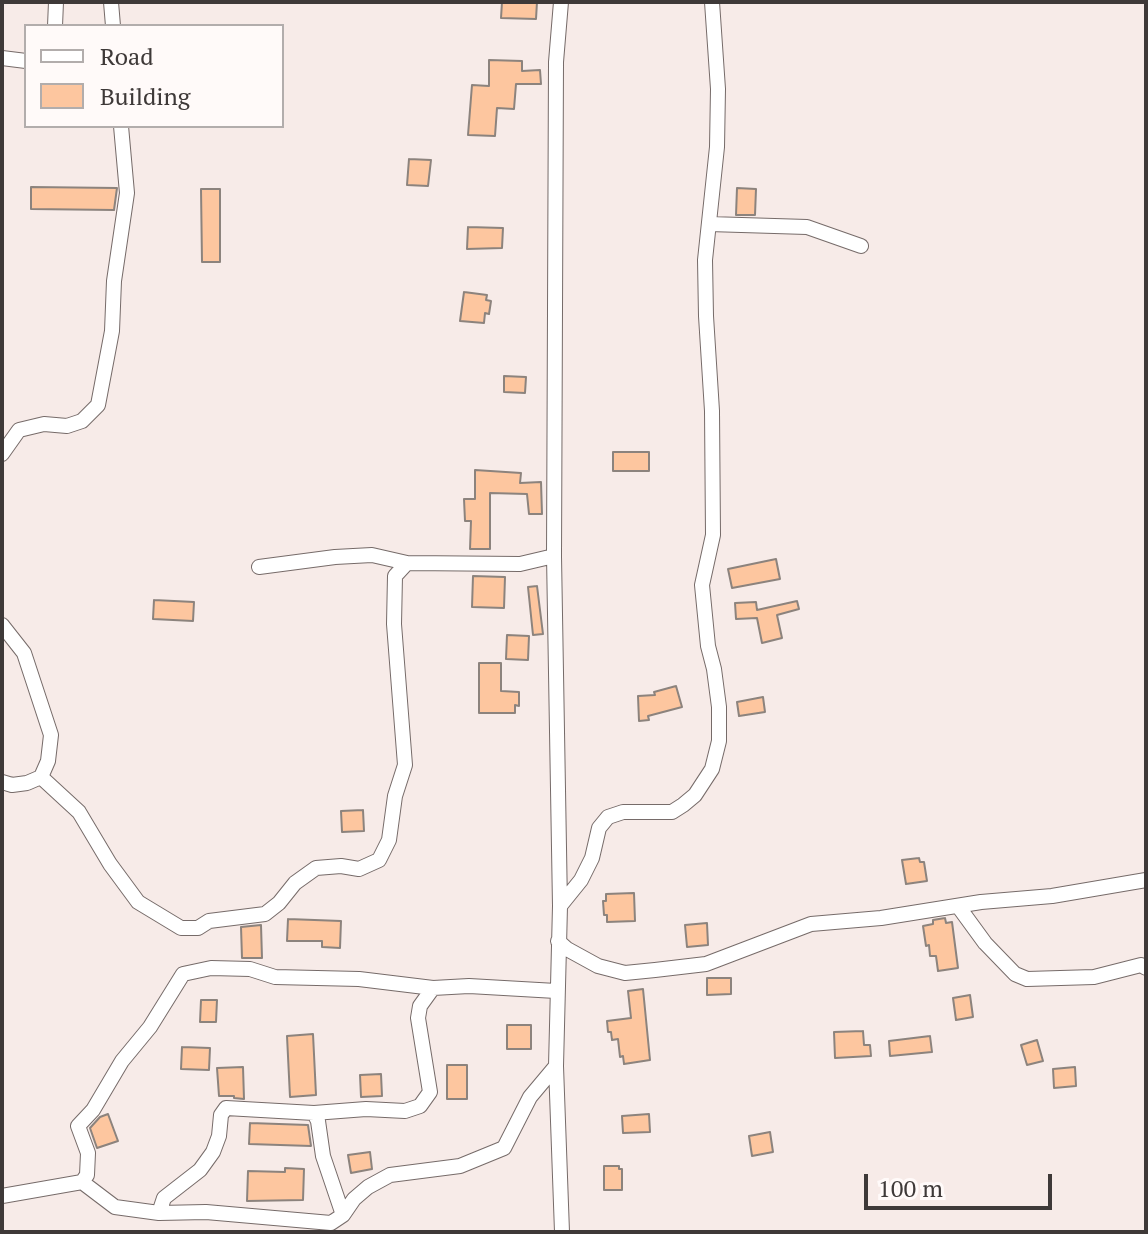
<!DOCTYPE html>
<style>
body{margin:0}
#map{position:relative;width:1148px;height:1234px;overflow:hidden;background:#f7ebe8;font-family:"PT Serif",serif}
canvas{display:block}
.frame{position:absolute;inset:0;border:4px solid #3e3938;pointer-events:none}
.legend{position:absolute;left:24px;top:24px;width:260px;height:104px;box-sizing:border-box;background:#fffaf9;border:2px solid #b2adac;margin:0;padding:10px 14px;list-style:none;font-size:24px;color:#3e3938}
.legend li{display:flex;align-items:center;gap:16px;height:40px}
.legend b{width:40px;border:2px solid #b2adac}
.scale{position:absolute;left:864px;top:1174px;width:188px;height:36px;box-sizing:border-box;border:4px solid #3e3938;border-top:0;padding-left:10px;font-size:24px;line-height:28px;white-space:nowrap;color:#3e3938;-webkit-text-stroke:6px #fffaf9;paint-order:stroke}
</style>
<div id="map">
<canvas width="1148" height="1234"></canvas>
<div class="frame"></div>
<ul class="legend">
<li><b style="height:10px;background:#fff"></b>Road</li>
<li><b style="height:22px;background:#fdc69f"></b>Building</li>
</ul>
<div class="scale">100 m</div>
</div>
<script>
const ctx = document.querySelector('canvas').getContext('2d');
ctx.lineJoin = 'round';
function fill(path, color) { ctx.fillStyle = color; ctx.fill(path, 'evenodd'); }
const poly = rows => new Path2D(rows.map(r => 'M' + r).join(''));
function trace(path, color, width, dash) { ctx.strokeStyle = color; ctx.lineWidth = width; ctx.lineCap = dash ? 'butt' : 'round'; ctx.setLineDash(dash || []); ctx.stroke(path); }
const building = poly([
 [502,2,537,2,536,19,501,18,502,2],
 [489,60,522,61,522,71,540,70,541,84,516,84,514,109,497,108,495,136,468,135,472,85,489,86,489,60],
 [409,159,431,160,428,186,407,185,409,159],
 [31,187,117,188,114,210,31,209,31,187],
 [737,188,756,189,755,215,736,215,737,188],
 [201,189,220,189,220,262,202,262,201,189],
 [468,227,503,228,502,248,467,249,468,227],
 [464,292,487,295,486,300,491,301,489,314,485,313,484,323,460,321,464,292],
 [504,376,526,377,525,393,504,392,504,376],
 [613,452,649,452,649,471,613,471,613,452],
 [475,470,521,473,520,483,541,482,542,514,529,514,527,494,490,493,490,549,470,549,471,521,465,521,464,499,475,499,475,470],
 [776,559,780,579,732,588,728,569,776,559],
 [473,576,505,577,504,608,472,607,473,576],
 [537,586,543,634,533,635,528,587,537,586],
 [154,600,194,602,193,621,153,619,154,600],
 [797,601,799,609,777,615,782,638,762,643,757,618,736,619,735,603,756,602,757,610,797,601],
 [507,635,529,636,528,660,506,659,507,635],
 [479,663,501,663,501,691,519,692,519,706,515,705,515,713,479,713,479,663],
 [676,686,682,707,648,716,649,720,639,721,638,696,655,695,654,692,676,686],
 [763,697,765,712,739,716,737,702,763,697],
 [363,810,364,831,342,832,341,811,363,810],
 [919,858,920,862,924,862,927,881,906,884,902,860,919,858],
 [634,893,635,921,607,922,607,915,604,915,603,901,606,901,606,894,634,893],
 [945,918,946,923,952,922,958,968,938,971,936,956,930,956,929,945,926,946,923,926,933,924,933,920,945,918],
 [288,919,341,921,340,948,322,947,322,941,287,941,288,919],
 [707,923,708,945,687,947,685,925,707,923],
 [261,925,262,958,242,958,241,927,261,925],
 [707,978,731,978,731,994,707,995,707,978],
 [643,989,650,1060,624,1064,623,1056,620,1057,618,1039,612,1040,611,1032,608,1032,607,1021,631,1018,628,991,643,989],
 [970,995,973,1017,956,1020,953,998,970,995],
 [201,1000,217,1000,216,1022,200,1022,201,1000],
 [507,1025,531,1025,531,1049,507,1049,507,1025],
 [863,1031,864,1045,870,1045,871,1056,835,1058,834,1032,863,1031],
 [313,1034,316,1095,290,1097,287,1036,313,1034],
 [930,1036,932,1052,890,1056,889,1041,930,1036],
 [1037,1040,1043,1061,1027,1065,1021,1045,1037,1040],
 [182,1047,210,1048,209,1070,181,1069,182,1047],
 [447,1065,467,1065,467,1099,447,1099,447,1065],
 [243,1067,244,1099,234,1098,234,1096,219,1096,217,1068,243,1067],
 [1075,1067,1076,1086,1054,1088,1053,1069,1075,1067],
 [381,1074,382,1096,361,1097,360,1075,381,1074],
 [108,1114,118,1141,97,1148,90,1128,100,1117,108,1114],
 [649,1114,650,1132,623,1133,622,1116,649,1114],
 [250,1123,308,1125,311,1146,249,1144,250,1123],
 [770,1132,773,1152,752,1156,749,1136,770,1132],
 [370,1152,372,1169,351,1173,348,1155,370,1152],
 [604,1166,619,1166,619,1169,622,1169,622,1190,604,1190,604,1166],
 [285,1168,304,1169,303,1200,247,1201,248,1171,285,1172,285,1168]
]);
const minor = poly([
 [111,2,113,26],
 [561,2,556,62,554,556,560,906,556,1066,562,1232],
 [55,26,56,2],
 [2,58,26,61],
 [709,224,807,227,861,246],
 [2,454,19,430,44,424,67,426,82,421,98,405,112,331,114,281,127,193,121,126],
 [259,567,335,557,372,555,407,563],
 [2,625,24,653,51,735,48,761,41,777,27,783,12,785,2,782],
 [41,777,79,812,110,864,138,902,181,928,198,928,209,921,265,914,279,903,295,883,316,868,341,866,359,869,379,860,389,840,395,796,405,765,394,624,395,576,407,563,520,564,554,556],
 [560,906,581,880,592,858,599,828,608,817,623,812,672,812,683,805,695,795,712,769,719,741,719,707,714,669,708,646,702,585,713,535,712,411,706,316,705,260,717,147,718,89,712,2],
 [958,906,985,943,1015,974,1027,979,1094,977,1141,965,1146,968],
 [558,941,567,949,598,966,625,973,655,970,706,964,811,924,881,918,981,902,1052,896,1146,880],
 [314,1113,318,1121,323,1156,343,1215],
 [82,1182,87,1175,88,1153,78,1126,93,1110,122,1061,150,1027,183,974,211,968,250,969,275,977,359,979,433,988],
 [2,1196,82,1182,115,1207,159,1213,206,1212,331,1223,343,1215,354,1199,368,1187,390,1175,460,1166,504,1148,530,1097,556,1066],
 [159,1213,164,1198,200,1170,213,1152,219,1136,221,1115,226,1108,314,1113,366,1109,405,1111,420,1106,430,1092,418,1018,420,1006,433,988,469,986,556,991]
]);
fill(building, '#fdc69f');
trace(building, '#8c837d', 2);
trace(minor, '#766b69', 16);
trace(minor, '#fff', 14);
</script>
